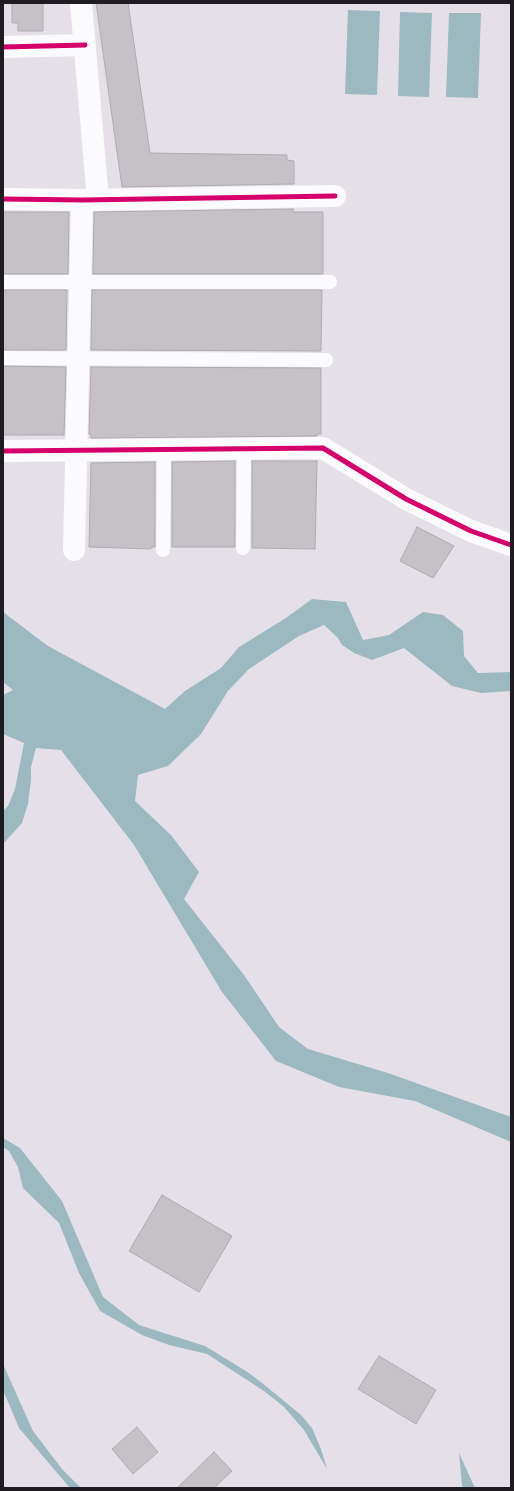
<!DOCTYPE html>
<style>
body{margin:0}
#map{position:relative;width:514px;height:1491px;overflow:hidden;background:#e5e0e8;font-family:Roboto,sans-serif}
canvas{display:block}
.frame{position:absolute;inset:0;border:4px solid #1e1c20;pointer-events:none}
</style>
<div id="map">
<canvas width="514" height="1491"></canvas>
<div class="frame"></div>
</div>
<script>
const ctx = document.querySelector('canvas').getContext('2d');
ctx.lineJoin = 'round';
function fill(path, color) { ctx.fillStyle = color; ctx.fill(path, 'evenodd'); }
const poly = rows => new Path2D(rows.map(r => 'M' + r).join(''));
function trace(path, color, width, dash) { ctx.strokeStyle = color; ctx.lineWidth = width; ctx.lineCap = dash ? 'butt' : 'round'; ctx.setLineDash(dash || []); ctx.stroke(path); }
const water = poly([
 [348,10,380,11,377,95,345,94],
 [400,12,432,13,429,97,398,96],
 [449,13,481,13,478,98,446,97],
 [312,599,346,602,363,640,389,635,423,612,443,615,463,631,464,656,478,673,511,672,511,691,481,693,452,686,404,648,372,660,354,653,342,645,338,638,324,625,299,636,249,669,228,691,201,734,168,766,138,775,135,801,171,835,199,872,184,899,244,975,279,1027,308,1049,388,1073,511,1117,511,1142,415,1101,339,1087,276,1061,222,992,134,845,61,750,36,748,31,767,31,780,28,804,22,823,3,844,3,811,8,806,15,789,24,743,3,734,3,695,13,690,3,682,3,612,48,646,165,709,185,691,221,668,239,647,286,618],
 [3,1138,20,1148,62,1201,103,1297,139,1325,205,1346,249,1373,267,1387,301,1415,312,1428,321,1449,327,1469,304,1430,284,1407,264,1391,207,1354,169,1345,142,1335,100,1311,79,1273,59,1223,23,1188,18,1167,9,1151,3,1147],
 [3,1364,33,1431,62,1469,81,1488,70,1488,19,1428,3,1390],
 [459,1453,475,1488,463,1488,462,1485]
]);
const building = poly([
 [12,3,43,3,43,31,18,31,18,23,12,23,12,3],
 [96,3,128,3,150,153,287,155,287,160,294,161,294,184,122,187,96,3],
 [293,209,293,212,323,212,323,274,93,274,94,212,293,209],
 [3,212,69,212,68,274,3,274,3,212],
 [3,290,67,290,66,350,3,350,3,290],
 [92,290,322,290,321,351,91,350,92,290],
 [3,366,66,367,64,435,3,435,3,366],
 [91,367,321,368,321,434,317,434,317,436,91,438,91,434,89,434,91,367],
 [235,461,235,547,172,547,172,462,235,461],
 [252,461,317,461,315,549,252,548,252,461],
 [155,462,155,547,151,547,151,549,89,547,91,463,155,462],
 [417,527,454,546,433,578,400,561,417,527],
 [162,1195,232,1236,199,1292,129,1251,162,1195],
 [379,1356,436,1390,416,1424,358,1389,379,1356],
 [137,1427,158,1452,133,1474,112,1449,137,1427],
 [214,1452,232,1471,214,1488,177,1488,214,1452]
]);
const lane = poly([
 [3,282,330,282],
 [3,358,326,360],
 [243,548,244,449],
 [163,550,164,450]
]);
const street = poly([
 [81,3,98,200],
 [3,47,85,45],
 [3,199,82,200,335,196],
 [3,451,323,448,406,499,471,531,511,545],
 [74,550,82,200]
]);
const cycleway = poly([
 [3,47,85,45],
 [3,199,82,200,335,196],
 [3,451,323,448,406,499,471,531,511,545]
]);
fill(water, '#9cb9c1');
fill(building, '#c5c1c7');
trace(building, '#aeaab0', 1);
trace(lane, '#fbfafc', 14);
trace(street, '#fbfafc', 22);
trace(cycleway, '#d6006c', 5);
</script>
